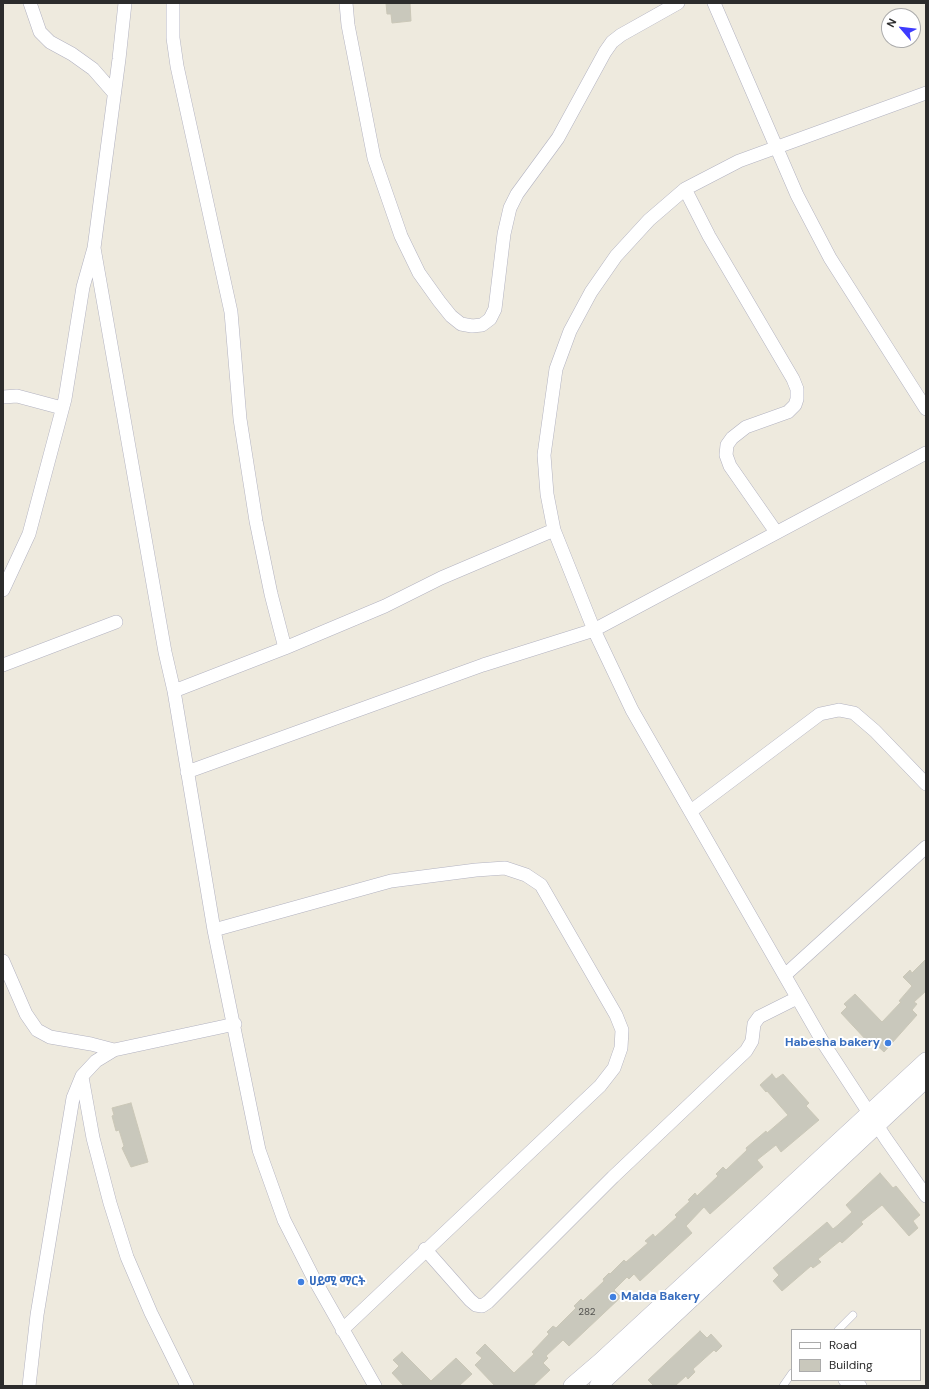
<!DOCTYPE html>
<meta charset="utf-8">
<style>
body{margin:0}
#map{position:relative;width:929px;height:1389px;overflow:hidden;background:#eeeade;font-family:"DM Sans",sans-serif}
canvas{display:block}
.frame{position:absolute;inset:0;border:4px solid #2c2c2c;pointer-events:none}
.legend{position:absolute;left:791px;top:1329px;width:130px;height:52px;box-sizing:border-box;background:#fff;border:1px solid #ababab;margin:0;padding:5px 7px;list-style:none;font-size:12px;color:#2c2c2c}
.legend li{display:flex;align-items:center;gap:8px;height:20px}
.legend b{width:20px;border:1px solid #ababab}
.north{position:absolute;left:881px;top:8px;width:40px;height:40px;box-sizing:border-box;background:#fff;border:1px solid #ababab;border-radius:50%;rotate:298deg;font-size:11px;font-weight:700;line-height:16px;text-align:center;color:#2c2c2c}
.north::after{content:'';display:block;margin:auto;width:14px;height:18px;background:#3e3bfe;clip-path:polygon(50% 0,100% 100%,50% 72%,0 100%)}
</style>
<div id="map">
<canvas width="929" height="1389"></canvas>
<div class="frame"></div>
<ul class="legend">
<li><b style="height:5px;background:#fff"></b>Road</li>
<li><b style="height:11px;background:#c9c8bc"></b>Building</li>
</ul>
<div class="north">N</div>
</div>
<script>
const ctx = document.querySelector('canvas').getContext('2d');
ctx.lineJoin = 'round';
function fill(path, color) { ctx.fillStyle = color; ctx.fill(path, 'evenodd'); }
const poly = rows => new Path2D(rows.map(r => 'M' + r).join(''));
function trace(path, color, width, dash) { ctx.strokeStyle = color; ctx.lineWidth = width; ctx.lineCap = dash ? 'butt' : 'round'; ctx.setLineDash(dash || []); ctx.stroke(path); }
function label(font, color, halo, rows, align = 'center') {
  ctx.font = font + ' "DM Sans","Noto Sans Ethiopic",sans-serif'; ctx.lineWidth = 4; ctx.setLineDash([]); ctx.textBaseline = 'middle'; ctx.strokeStyle = halo; ctx.fillStyle = color; for (const [text, x, y, turn = 0] of rows) {
    ctx.save(); ctx.translate(x, y); ctx.rotate((+turn || 0) * Math.PI / 180); ctx.textAlign = isNaN(turn) ? turn : align; if (halo) ctx.strokeText(text, 0, 0); ctx.fillText(text, 0, 0); ctx.restore();
  }
}
const building = poly([
 [386,3,410,3,411,21,392,23,391,14,387,14,386,3],
 [926,959,926,991,914,1002,917,1004,912,1010,917,1015,884,1052,871,1040,868,1042,841,1013,847,1007,844,1004,855,994,882,1022,901,1002,899,1001,912,986,903,977,910,970,912,973,926,959],
 [772,1074,776,1079,783,1074,809,1103,806,1106,819,1120,781,1152,776,1145,757,1160,763,1167,710,1214,704,1207,686,1226,692,1233,640,1281,634,1274,629,1279,627,1277,614,1290,621,1297,569,1346,563,1340,546,1356,548,1358,543,1363,550,1370,533,1386,495,1386,475,1365,482,1358,476,1353,485,1344,514,1373,534,1354,532,1352,549,1334,547,1332,553,1326,556,1328,576,1308,574,1306,581,1299,583,1301,604,1281,603,1279,609,1273,610,1274,624,1260,626,1262,648,1243,645,1241,653,1234,655,1237,677,1217,675,1215,690,1201,688,1200,695,1193,697,1196,718,1176,716,1174,723,1167,726,1170,747,1150,746,1148,753,1142,766,1131,767,1133,788,1115,767,1091,766,1092,760,1085,772,1074],
 [131,1103,148,1162,131,1167,122,1148,124,1146,119,1130,116,1131,112,1116,114,1115,112,1108,131,1103],
 [880,1173,893,1188,896,1186,920,1215,913,1221,918,1228,909,1236,882,1205,861,1222,863,1224,842,1243,840,1241,818,1259,821,1262,813,1268,811,1266,782,1291,773,1281,779,1275,773,1268,827,1222,833,1229,838,1225,852,1212,846,1205,880,1173],
 [700,1331,707,1338,711,1334,722,1346,716,1352,714,1350,693,1369,695,1372,688,1379,686,1376,675,1386,654,1386,648,1380,700,1331],
 [402,1352,431,1381,456,1358,472,1374,459,1386,404,1386,392,1373,399,1366,393,1360,402,1352]
]);
const service = poly([
 [838,1330,853,1315],
 [783,1386,792,1373]
]);
const minor = poly([
 [30,3,40,32,50,42,72,54,93,69,114,93],
 [173,3,173,38,177,66,231,312,240,419,256,521,271,594,285,648],
 [346,3,348,25,374,158,401,236,419,273,439,301,451,316,461,324,472,326,482,325,490,319,495,309,504,234,510,208,517,194,558,138,605,52,612,42,621,35,678,3],
 [714,3,797,195,830,258,926,409],
 [926,93,739,161,685,189,649,220,616,256,591,292,570,331,556,369,544,455,547,494,554,530,594,630,632,710,824,1044,886,1139,926,1196],
 [685,189,709,236,793,379,797,389,797,399,795,405,788,412,746,427,732,438,727,445,726,455,730,466,776,532],
 [94,248,165,652,174,691,214,930,259,1150,284,1220,313,1277,375,1386],
 [3,397,17,396,62,408],
 [3,590,29,534,65,399,83,287,94,248,119,59,125,3],
 [3,665,116,622],
 [174,691,285,648,385,606,441,578,554,530],
 [187,772,483,665,594,630,926,453],
 [691,811,820,714,839,710,854,713,875,731,926,784],
 [214,930,391,881,476,870,505,868,526,875,541,885,616,1015,622,1030,621,1048,614,1068,600,1086,342,1330],
 [3,961,26,1014,37,1030,50,1037,91,1044,114,1050],
 [785,975,926,847],
 [82,1077,93,1138,110,1203,127,1257,151,1313,187,1386],
 [425,1249,470,1300,476,1305,482,1306,488,1302,613,1177,746,1051,752,1041,754,1024,759,1017,797,998],
 [845,1380,860,1386],
 [29,1386,37,1315,60,1176,73,1098,82,1076,96,1061,114,1050,235,1024]
]);
const tertiary = poly([
 [572,1386,600,1362,926,1061],
 [598,1386,926,1079]
]);
const markers = [
 [888,1043,4,"#3f7fe0"],
 [301,1282,4,"#3f7fe0"],
 [613,1297,4,"#3f7fe0"]
];
const numberNames = [
 ["282",587,1312]
];
const shopNames = [
 ["Habesha bakery",880,1043,"right"],
 ["ሀይሚ ማርት",309,1282],
 ["Malda Bakery",621,1297]
];
fill(building, '#c9c8bc');
trace(building, '#cac7b7', 1);
trace(service, '#b2b2c0', 8);
trace(minor, '#b2b2c0', 14);
trace(tertiary, '#b2b2c0', 18);
trace(service, '#fff', 7);
trace(minor, '#fff', 13);
trace(tertiary, '#fff', 17);
for (const [x, y, r, color] of markers) { const dot = new Path2D(); dot.arc(x, y, r, 0, 2 * Math.PI); ctx.fillStyle = color; ctx.fill(dot); trace(dot, '#fff', 1.5); }
label('10px', '#535350', null, numberNames);
label('bold 12px', '#366cbe', '#fff', shopNames, 'left');
</script>
